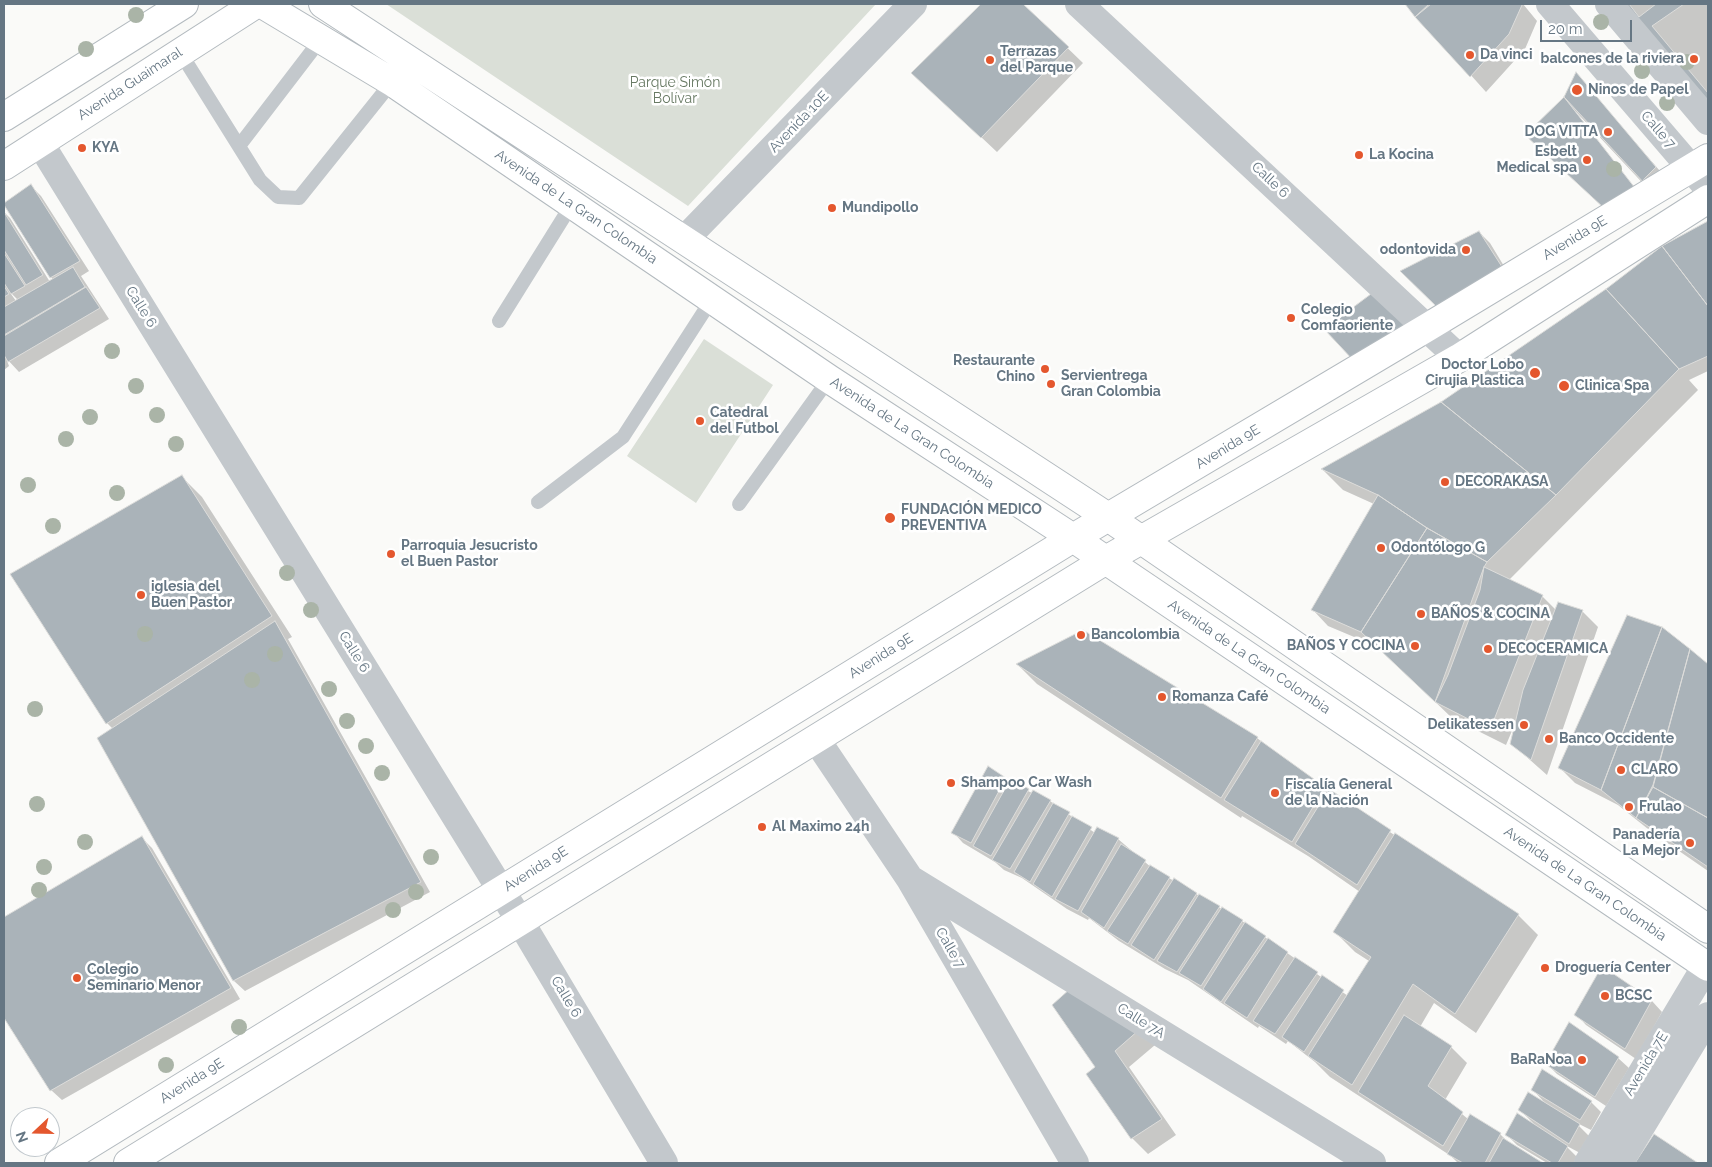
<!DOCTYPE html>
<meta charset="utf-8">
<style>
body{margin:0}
#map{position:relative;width:1712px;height:1167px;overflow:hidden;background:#fafaf8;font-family:Raleway,sans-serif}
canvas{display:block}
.frame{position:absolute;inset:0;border:5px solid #657683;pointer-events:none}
.north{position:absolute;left:10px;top:1107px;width:50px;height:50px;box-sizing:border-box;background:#fff;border:1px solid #c1c8cd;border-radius:50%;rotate:249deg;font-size:14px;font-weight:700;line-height:20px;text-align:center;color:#657683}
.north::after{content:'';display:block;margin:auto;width:18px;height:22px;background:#e4572e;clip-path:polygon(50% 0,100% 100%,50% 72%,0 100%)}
.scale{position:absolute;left:1540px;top:20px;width:92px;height:22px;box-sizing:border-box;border:2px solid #657683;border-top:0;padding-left:6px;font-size:15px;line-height:18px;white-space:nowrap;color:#657683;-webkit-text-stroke:4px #fff;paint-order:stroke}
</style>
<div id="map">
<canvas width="1712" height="1167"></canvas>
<div class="frame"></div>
<div class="north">N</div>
<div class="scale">20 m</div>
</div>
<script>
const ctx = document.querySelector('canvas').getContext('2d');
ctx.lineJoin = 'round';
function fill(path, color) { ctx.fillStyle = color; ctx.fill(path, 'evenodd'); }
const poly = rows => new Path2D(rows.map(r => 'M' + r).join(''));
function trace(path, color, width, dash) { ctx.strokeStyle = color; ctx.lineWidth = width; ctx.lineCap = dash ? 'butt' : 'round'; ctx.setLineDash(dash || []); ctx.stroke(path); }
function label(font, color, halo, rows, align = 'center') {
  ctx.font = font + ' Raleway,sans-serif'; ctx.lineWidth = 5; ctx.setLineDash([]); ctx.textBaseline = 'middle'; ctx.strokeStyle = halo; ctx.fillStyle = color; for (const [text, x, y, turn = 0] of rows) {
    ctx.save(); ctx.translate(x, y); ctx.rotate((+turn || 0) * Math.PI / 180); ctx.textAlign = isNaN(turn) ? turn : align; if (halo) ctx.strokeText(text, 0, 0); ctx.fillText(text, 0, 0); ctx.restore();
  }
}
const green = poly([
 [386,4,876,4,688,206],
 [704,339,773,385,696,503,627,456]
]);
const shadow = poly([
 [983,4,1022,4,1083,63,997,152,913,73],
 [1407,4,1523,4,1537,21,1525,49,1486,92],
 [1618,4,1708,4,1708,121],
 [1576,74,1666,178,1651,192,1564,99],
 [31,186,41,196,89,271,81,276,109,319,19,372,6,358,9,366,4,370,4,212,10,218,50,282,53,280,4,204],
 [11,294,12,294,18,300,16,301],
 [1708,223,1708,371,1689,380,1698,390,1509,580,1542,596,1556,610,1582,611,1598,627,1547,775,1512,744,1517,719,1506,745,1452,718,1378,647,1328,626,1313,610,1374,504,1343,490,1323,470,1441,403,1607,289,1663,247],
 [1479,232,1490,243,1513,281,1451,319],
 [182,477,202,497,292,637,288,639,430,892,245,991,234,981,99,738,113,729,107,723],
 [1661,628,1708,666,1708,871,1653,833,1618,805,1575,783,1559,767],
 [1018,665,1257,738,1328,792,1518,915,1538,935,1476,1033,1434,1003,1420,1027,1451,1047,1467,1063,1445,1100,1468,1119,1500,1134,1510,1144,1541,1163,1458,1163,1451,1156,1330,1077,1315,1062,1288,1041,1286,1044,1259,1026,1258,1028,1188,980,1165,969,1119,941,1089,918,1088,920,1067,909,1022,878,1004,870,995,862,963,843,953,832,988,767,1010,783,1050,801,1095,833,1118,839,1152,868,1242,921,1348,996,1369,961,1355,952,1335,932,1360,892,1308,856,1242,816,1241,818,1037,684],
 [142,838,152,848,240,999,62,1100,51,1090,4,1016,4,919],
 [1602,968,1652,1001,1662,1012,1636,1059,1586,1025,1576,1014],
 [1071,989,1155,1045,1129,1067,1176,1135,1148,1154,1132,1138,1097,1067],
 [1618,1058,1629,1068,1606,1106,1557,1074,1547,1064],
 [1533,1090,1591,1102,1601,1112,1591,1130,1575,1122,1589,1136,1580,1153,1565,1145,1577,1157,1574,1163,1547,1163,1517,1145,1506,1134,1534,1124,1520,1110,1546,1104],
 [1655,1136,1695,1163,1637,1163]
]);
const building = poly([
 [981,4,1023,4,1069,47,981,138,911,73,981,4],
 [1405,4,1429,4,1415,17,1405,4],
 [1431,4,1521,4,1522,5,1509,34,1470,77,1415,17,1431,4],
 [1616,4,1708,4,1708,123,1616,4],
 [1629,4,1656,4,1639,17,1629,4],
 [1684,4,1708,4,1708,93,1652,26,1684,4],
 [1576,72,1656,167,1635,188,1564,97,1576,72],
 [1564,97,1645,184,1605,209,1525,135,1564,97],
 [31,184,80,261,50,278,4,205,4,203,31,184],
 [4,212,43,275,26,285,4,250,4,212],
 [1708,221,1708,306,1662,246,1708,221],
 [1479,231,1504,270,1439,309,1400,271,1479,231],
 [1662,246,1708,306,1708,356,1679,369,1606,289,1662,246],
 [4,253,25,286,11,294,4,283,4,253],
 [73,267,85,287,4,335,4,307,73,267],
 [1383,285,1418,319,1353,360,1324,329,1383,285],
 [4,286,9,294,4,297,4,286],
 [86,287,100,308,8,362,4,355,4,336,86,287],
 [1606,289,1679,369,1556,495,1441,402,1606,289],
 [1441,402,1556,495,1487,562,1427,528,1378,495,1321,469,1441,402],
 [182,475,272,616,106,724,10,574,182,475],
 [1378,495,1427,528,1361,632,1311,610,1378,495],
 [1427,528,1487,562,1484,567,1480,590,1448,675,1435,702,1361,632,1427,528],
 [1484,567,1543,595,1490,730,1435,702,1484,567],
 [1558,602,1583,610,1531,760,1510,744,1523,690,1558,602],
 [1627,615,1662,627,1601,790,1558,768,1627,615],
 [275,621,421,882,233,981,97,738,275,621],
 [1662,627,1690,649,1653,785,1636,818,1601,790,1662,627],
 [1083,630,1258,737,1221,798,1016,664,1083,630],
 [1690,649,1708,664,1708,818,1653,787,1690,649],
 [1261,741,1325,787,1292,842,1224,800,1261,741],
 [988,766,1006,778,971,843,951,833,988,766],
 [1011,778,1029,789,991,856,973,846,1011,778],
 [1653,787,1708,818,1708,867,1636,818,1653,787],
 [1329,789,1391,830,1357,885,1295,844,1329,789],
 [1033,790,1051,800,1010,869,992,860,1033,790],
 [1053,803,1070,812,1030,882,1014,872,1053,803],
 [1072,816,1092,827,1052,897,1033,884,1072,816],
 [1097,827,1119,838,1078,911,1055,899,1097,827],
 [1395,833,1519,914,1455,1014,1413,984,1352,1085,1308,1056,1371,957,1333,932,1395,833],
 [142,836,231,988,50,1091,4,1018,4,917,142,836],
 [1121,844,1146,860,1104,928,1081,912,1121,844],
 [1150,865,1170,877,1128,944,1107,931,1150,865],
 [1174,878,1197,893,1154,960,1131,945,1174,878],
 [1199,894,1220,906,1177,972,1157,961,1199,894],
 [1222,907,1243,920,1201,986,1179,973,1222,907],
 [1245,922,1266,936,1221,1002,1203,989,1245,922],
 [1268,938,1288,952,1247,1018,1224,1003,1268,938],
 [1295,957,1318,972,1275,1034,1253,1021,1295,957],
 [1602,966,1652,1000,1625,1049,1574,1015,1602,966],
 [1322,975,1344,990,1304,1052,1282,1037,1322,975],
 [1071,988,1140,1029,1115,1051,1162,1119,1131,1139,1086,1074,1095,1067,1052,1005,1071,988],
 [1404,1015,1452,1046,1428,1086,1463,1112,1443,1146,1358,1092,1404,1015],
 [1569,1022,1619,1057,1595,1097,1545,1064,1569,1022],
 [1542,1069,1592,1101,1580,1120,1531,1090,1542,1069],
 [1528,1092,1580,1124,1569,1144,1518,1110,1528,1092],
 [1517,1113,1568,1146,1558,1163,1552,1163,1505,1135,1517,1113],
 [1470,1114,1501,1133,1485,1163,1463,1163,1447,1154,1470,1114],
 [1654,1134,1698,1163,1635,1163,1654,1134],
 [1503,1138,1543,1163,1489,1163,1503,1138]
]);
const lane = poly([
 [180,52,260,180,278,197,299,198,392,82],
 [239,146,321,39],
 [499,321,572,204],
 [538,502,623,437,712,299],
 [739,504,829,379]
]);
const street = poly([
 [1079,4,1459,358],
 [1550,4,1708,188],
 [1609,4,1708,121],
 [40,143,520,921,664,1163],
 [684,240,913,4],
 [816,739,910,879,1075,1163],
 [910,879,1372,1163],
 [1588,1163,1706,966],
 [1619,1163,1708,1016]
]);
const secondary = poly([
 [262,4,392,82,829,379,1073,538,1708,967],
 [323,4,1108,517,1708,929],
 [4,117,184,4],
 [4,166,256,4],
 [59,1163,1073,538,1428,327,1708,158],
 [128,1163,1106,560,1459,358,1708,199]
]);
const trees = [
 [136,15],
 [1601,22],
 [86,49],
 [1687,62],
 [1642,71],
 [1667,103],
 [1614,169],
 [112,351],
 [136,386],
 [157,415],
 [90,417],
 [66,439],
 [176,444],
 [28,485],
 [117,493],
 [53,526],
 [287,573],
 [311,610],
 [145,634],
 [275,654],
 [252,680],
 [329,689],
 [35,709],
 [347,721],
 [366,746],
 [382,773],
 [37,804],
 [85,842],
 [431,857],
 [44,867],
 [39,890],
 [416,892],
 [393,910],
 [239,1027],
 [166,1065]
];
const markers = [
 [1470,55,5,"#e4572e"],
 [1694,59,5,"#e4572e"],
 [990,60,5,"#e4572e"],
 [1577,90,6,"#e4572e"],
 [1608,132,5,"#e4572e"],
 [82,148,5,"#e4572e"],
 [1359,155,5,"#e4572e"],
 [1587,160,5,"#e4572e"],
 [832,208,5,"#e4572e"],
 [1466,250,5,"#e4572e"],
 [1291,318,5,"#e4572e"],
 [1045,369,5,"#e4572e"],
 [1535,373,6,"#e4572e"],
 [1051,384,5,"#e4572e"],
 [1564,386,6,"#e4572e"],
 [700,421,5,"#e4572e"],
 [1445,482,5,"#e4572e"],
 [890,518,6,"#e4572e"],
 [1381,548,5,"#e4572e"],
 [391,554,5,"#e4572e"],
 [141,595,5,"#e4572e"],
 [1421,614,5,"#e4572e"],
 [1081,635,5,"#e4572e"],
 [1415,646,5,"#e4572e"],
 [1488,649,5,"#e4572e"],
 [1162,697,5,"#e4572e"],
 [1524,725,5,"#e4572e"],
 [1549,739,5,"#e4572e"],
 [1621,770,5,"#e4572e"],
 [951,783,5,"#e4572e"],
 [1275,793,5,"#e4572e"],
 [1629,807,5,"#e4572e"],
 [762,827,5,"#e4572e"],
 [1690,843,5,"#e4572e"],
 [1545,968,5,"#e4572e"],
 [77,978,5,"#e4572e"],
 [1605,996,5,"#e4572e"],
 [1582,1060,5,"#e4572e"]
];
const poiNames = [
 ["Terrazas",1000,52],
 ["del Parque",1000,68],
 ["Da vinci",1480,55],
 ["balcones de la riviera",1684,59,"right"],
 ["Ninos de Papel",1588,90],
 ["DOG VITTA",1598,132,"right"],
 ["KYA",92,148],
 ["Esbelt",1577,152,"right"],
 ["Medical spa",1577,168,"right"],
 ["La Kocina",1369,155],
 ["Mundipollo",842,208],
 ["odontovida",1456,250,"right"],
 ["Colegio",1301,310],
 ["Comfaoriente",1301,326],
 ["Restaurante",1035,361,"right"],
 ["Chino",1035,377,"right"],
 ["Doctor Lobo",1524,365,"right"],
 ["Cirujia Plastica",1524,381,"right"],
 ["Servientrega",1061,376],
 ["Gran Colombia",1061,392],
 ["Clinica Spa",1575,386],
 ["Catedral",710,413],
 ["del Futbol",710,429],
 ["DECORAKASA",1455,482],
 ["FUNDACIÓN MEDICO",901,510],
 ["PREVENTIVA",901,526],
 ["Parroquia Jesucristo",401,546],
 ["el Buen Pastor",401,562],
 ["Odontólogo G",1391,548],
 ["iglesia del",151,587],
 ["Buen Pastor",151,603],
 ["BAÑOS & COCINA",1431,614],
 ["Bancolombia",1091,635],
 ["BAÑOS Y COCINA",1405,646,"right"],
 ["DECOCERAMICA",1498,649],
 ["Romanza Café",1172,697],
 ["Delikatessen",1514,725,"right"],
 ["Banco Occidente",1559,739],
 ["CLARO",1631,770],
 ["Shampoo Car Wash",961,783],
 ["Fiscalía General",1285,785],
 ["de la Nación",1285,801],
 ["Frulao",1639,807],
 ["Al Maximo 24h",772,827],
 ["Panadería",1680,835,"right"],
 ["La Mejor",1680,851,"right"],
 ["Droguería Center",1555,968],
 ["Colegio",87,970],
 ["Seminario Menor",87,986],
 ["BCSC",1615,996],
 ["BaRaNoa",1572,1060,"right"]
];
const parkNames = [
 ["Parque Simón",675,83],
 ["Bolívar",675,99]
];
const streetNames = [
 ["Avenida Guaimaral",130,84,-33],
 ["Avenida 10E",799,122,-46],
 ["Calle 7",1658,130,49],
 ["Calle 6",1270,180,43],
 ["Avenida de La Gran Colombia",576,207,34],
 ["Avenida 9E",1575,238,-31],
 ["Calle 6",141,307,58],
 ["Avenida de La Gran Colombia",912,433,33],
 ["Avenida 9E",1228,447,-31],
 ["Calle 6",354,652,58],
 ["Avenida 9E",881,656,-32],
 ["Avenida de La Gran Colombia",1249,657,34],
 ["Avenida 9E",536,869,-32],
 ["Avenida de La Gran Colombia",1585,884,34],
 ["Calle 7",950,948,60],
 ["Calle 6",566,997,59],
 ["Calle 7A",1141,1021,32],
 ["Avenida 7E",1646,1064,-59],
 ["Avenida 9E",192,1081,-32]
];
fill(green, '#dadfd7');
fill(shadow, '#0003');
fill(building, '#aab3b9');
trace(building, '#dcdcda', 1);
trace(secondary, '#b3babf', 30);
trace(lane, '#c3c8cc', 14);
trace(street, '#c3c8cc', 28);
trace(secondary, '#fff', 28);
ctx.fillStyle = '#aab4a7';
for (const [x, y] of trees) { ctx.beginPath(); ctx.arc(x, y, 8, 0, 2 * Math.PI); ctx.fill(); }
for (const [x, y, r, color] of markers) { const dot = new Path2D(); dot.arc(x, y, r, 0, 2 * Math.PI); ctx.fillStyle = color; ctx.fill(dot); trace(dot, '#fff', 2); }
label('bold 14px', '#657683', '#fff', poiNames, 'left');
label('14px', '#687a64', '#fff', parkNames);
label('14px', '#657683', '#fff', streetNames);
</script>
